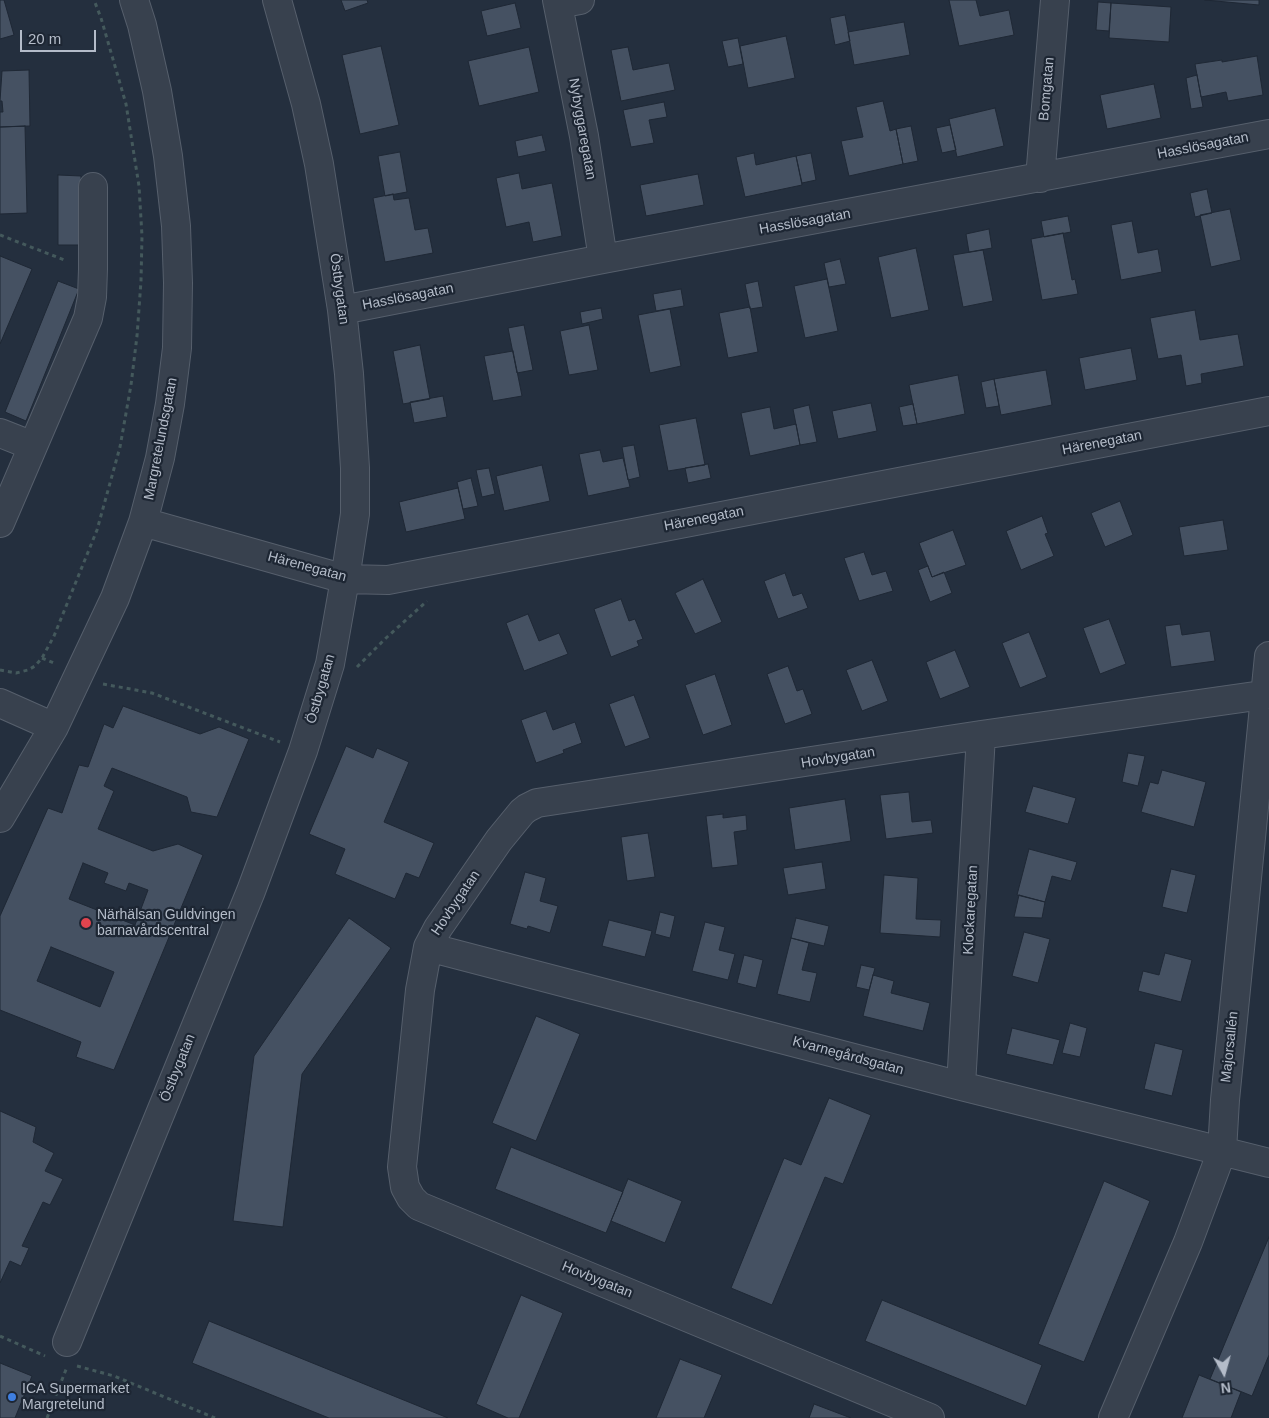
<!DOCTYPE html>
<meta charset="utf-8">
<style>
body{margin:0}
#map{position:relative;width:1269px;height:1418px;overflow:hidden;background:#242f3e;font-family:Helvetica,sans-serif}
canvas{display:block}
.north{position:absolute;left:1199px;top:1348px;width:50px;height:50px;-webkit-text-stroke:4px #1d2633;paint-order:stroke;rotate:173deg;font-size:14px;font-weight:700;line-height:20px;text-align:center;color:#b4bcc9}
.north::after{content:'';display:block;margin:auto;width:18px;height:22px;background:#b4bcc9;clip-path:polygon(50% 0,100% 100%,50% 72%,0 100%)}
.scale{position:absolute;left:20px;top:30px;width:76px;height:22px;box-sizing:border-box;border:2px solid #b4bcc9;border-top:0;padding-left:6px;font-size:15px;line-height:18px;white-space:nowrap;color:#b4bcc9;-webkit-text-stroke:4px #1d2633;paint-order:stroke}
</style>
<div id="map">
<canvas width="1269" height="1418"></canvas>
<div class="north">N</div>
<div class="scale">20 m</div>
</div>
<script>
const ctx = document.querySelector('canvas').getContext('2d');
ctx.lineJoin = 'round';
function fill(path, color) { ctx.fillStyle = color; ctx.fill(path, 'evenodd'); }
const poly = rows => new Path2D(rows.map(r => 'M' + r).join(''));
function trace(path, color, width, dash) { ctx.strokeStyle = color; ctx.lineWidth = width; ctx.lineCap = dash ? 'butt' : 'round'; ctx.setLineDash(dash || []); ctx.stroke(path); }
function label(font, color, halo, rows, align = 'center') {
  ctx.font = font + ' Helvetica,sans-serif'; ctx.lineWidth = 4.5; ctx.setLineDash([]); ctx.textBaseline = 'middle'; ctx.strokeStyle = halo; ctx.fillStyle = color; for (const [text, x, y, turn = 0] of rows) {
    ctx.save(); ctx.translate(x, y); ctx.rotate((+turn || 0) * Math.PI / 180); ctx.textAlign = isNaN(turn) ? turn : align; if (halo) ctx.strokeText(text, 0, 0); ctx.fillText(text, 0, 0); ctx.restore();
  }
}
const building = poly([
 [0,0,4,0,14,35,0,39,0,0],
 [341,0,367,0,368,3,345,11,341,0],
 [949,0,976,0,980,16,1009,10,1014,35,959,46,949,0],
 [1205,0,1259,0,1259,5,1205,0],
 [1098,2,1111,3,1109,31,1096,30,1098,2],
 [515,3,521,28,487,36,481,11,515,3],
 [1111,3,1171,7,1169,42,1109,38,1111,3],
 [845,15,850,41,835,45,830,18,845,15],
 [904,22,910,55,854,65,848,32,904,22],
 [786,36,795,78,748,88,740,46,786,36],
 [738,38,743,64,728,67,722,41,738,38],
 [381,46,399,125,360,134,342,55,381,46],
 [529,47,539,92,479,106,468,61,529,47],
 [628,47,633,70,669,63,675,90,621,101,611,50,628,47],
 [1257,56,1263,95,1228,101,1226,92,1201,97,1195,64,1222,60,1222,62,1257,56],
 [29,70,30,126,0,127,0,112,3,112,2,101,0,101,2,71,29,70],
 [1197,75,1203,107,1191,109,1186,78,1197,75],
 [1154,84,1161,118,1107,129,1100,95,1154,84],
 [883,101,890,131,896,129,903,164,849,176,841,141,863,137,856,107,883,101],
 [664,102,667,117,649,120,654,143,631,147,623,110,664,102],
 [995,108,1004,146,957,157,949,119,995,108],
 [950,125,956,150,942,153,936,128,950,125],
 [25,126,27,213,0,214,0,127,25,126],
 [911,126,918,161,903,164,896,129,911,126],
 [542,135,546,151,518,157,515,141,542,135],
 [400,152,407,192,385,196,378,156,400,152],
 [754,153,756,165,796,156,802,185,745,197,736,157,754,153],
 [811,153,816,180,802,183,796,156,811,153],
 [519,173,522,189,552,183,562,236,533,242,529,222,506,227,496,178,519,173],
 [698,174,704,205,646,216,640,185,698,174],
 [58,175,81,176,81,245,58,245,58,175],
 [1207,189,1212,213,1195,217,1190,193,1207,189],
 [393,194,394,200,409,198,415,230,428,228,433,253,385,262,373,198,393,194],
 [1230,209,1241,260,1211,267,1200,215,1230,209],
 [1068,216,1071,232,1044,237,1041,221,1068,216],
 [1132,221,1138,253,1158,249,1162,272,1121,280,1111,225,1132,221],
 [989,229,992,248,969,252,966,234,989,229],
 [1063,233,1072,280,1075,279,1078,294,1042,300,1031,239,1063,233],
 [916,248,929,310,891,318,878,257,916,248],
 [983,250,993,301,963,307,953,255,983,250],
 [0,256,32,269,0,344,0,256],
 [840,259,846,284,829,287,824,263,840,259],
 [827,279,838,331,805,338,794,286,827,279],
 [58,281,79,289,26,421,5,412,58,281],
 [758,281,763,307,750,309,745,284,758,281],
 [681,289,684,306,656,311,653,294,681,289],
 [750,307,758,352,728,358,719,313,750,307],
 [601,308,603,319,582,324,580,312,601,308],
 [670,309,681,366,650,373,638,315,670,309],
 [1195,310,1200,340,1238,334,1244,366,1201,374,1202,383,1186,386,1181,355,1158,359,1150,318,1195,310],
 [524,325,533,370,517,373,508,328,524,325],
 [589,325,598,370,569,375,560,331,589,325],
 [420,345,430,399,403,404,393,351,420,345],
 [1131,348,1137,380,1085,390,1079,358,1131,348],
 [513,351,522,396,493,401,484,356,513,351],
 [1046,370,1052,405,1001,415,994,379,1046,370],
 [958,375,965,414,917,424,909,385,958,375],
 [994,379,999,406,986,408,981,382,994,379],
 [443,396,447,417,414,423,410,402,443,396],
 [871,403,877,431,838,439,832,411,871,403],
 [913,404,917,424,903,426,899,407,913,404],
 [809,405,817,442,800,445,793,409,809,405],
 [770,407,774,429,796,424,800,445,750,456,741,413,770,407],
 [696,418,705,465,668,471,659,425,696,418],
 [634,445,640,477,628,480,622,447,634,445],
 [600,450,603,462,623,458,630,487,588,496,579,454,600,450],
 [708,464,711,478,688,483,685,468,708,464],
 [542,465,550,501,504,511,496,476,542,465],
 [489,468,495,494,482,497,476,470,489,468],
 [471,478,478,506,463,509,457,482,471,478],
 [458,488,465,519,406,532,399,502,458,488],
 [1120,501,1133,535,1105,547,1091,513,1120,501],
 [1042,516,1048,533,1045,534,1054,556,1021,570,1006,531,1042,516],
 [1223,520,1228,550,1184,556,1179,527,1223,520],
 [953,530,966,565,932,577,919,543,953,530],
 [864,552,872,575,886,571,893,591,859,601,844,558,864,552],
 [928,566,932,577,944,572,952,593,930,602,918,570,928,566],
 [785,573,793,596,802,593,808,608,778,619,764,581,785,573],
 [703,579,722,622,695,634,675,593,703,579],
 [621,599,629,621,635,619,643,639,637,641,639,646,611,657,594,609,621,599],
 [528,614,539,641,559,633,568,654,524,671,506,623,528,614],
 [1109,619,1126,664,1100,674,1083,628,1109,619],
 [1180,624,1182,635,1210,631,1215,661,1171,667,1165,626,1180,624],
 [1029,632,1047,677,1020,688,1002,643,1029,632],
 [955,650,970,687,940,699,926,662,955,650],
 [872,660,888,701,862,711,846,670,872,660],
 [788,666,797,691,803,689,812,714,785,724,767,674,788,666],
 [715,674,732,725,703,735,685,685,715,674],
 [634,695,650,738,625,747,609,704,634,695],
 [123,706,200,734,219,727,249,739,217,817,191,812,187,797,112,768,104,786,114,791,98,829,153,851,178,844,203,855,114,1070,76,1057,81,1042,0,1010,0,916,48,808,62,813,79,765,88,767,104,724,113,728,123,706],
 [83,863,108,873,104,883,126,891,129,883,148,890,135,925,69,899,83,863],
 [51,947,114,972,100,1007,37,981,51,947],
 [546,711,553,730,575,722,582,743,563,750,564,753,536,763,521,720,546,711],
 [346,746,373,758,377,748,409,762,384,822,434,843,419,878,406,873,395,899,335,874,345,849,309,834,346,746],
 [1128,753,1145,756,1138,786,1122,782,1128,753],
 [1162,770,1206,782,1194,827,1141,812,1150,782,1158,784,1162,770],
 [1033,786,1076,798,1068,824,1025,812,1033,786],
 [909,792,912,822,931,820,933,833,886,839,880,795,909,792],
 [845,799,851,841,795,850,789,808,845,799],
 [723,814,723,818,746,815,747,830,734,832,738,865,712,868,706,816,723,814],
 [648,833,655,877,627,881,621,837,648,833],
 [1029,849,1077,862,1071,881,1052,876,1045,902,1017,895,1029,849],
 [822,862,826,889,788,895,783,868,822,862],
 [1171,869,1196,875,1187,913,1162,907,1171,869],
 [525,872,546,878,540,901,558,906,550,933,528,926,527,929,510,924,525,872],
 [884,875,918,878,916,919,941,920,940,937,880,933,884,875],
 [1019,895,1045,902,1042,918,1014,917,1019,895],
 [660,912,675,916,670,938,655,934,660,912],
 [349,918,391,948,302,1074,283,1227,233,1221,254,1056,349,918],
 [796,918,829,926,824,946,791,938,796,918],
 [609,920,652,931,645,957,602,946,609,920],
 [705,922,725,927,719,950,735,954,728,980,692,971,705,922],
 [1024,932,1050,939,1038,983,1012,976,1024,932],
 [791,938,809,943,802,970,817,973,810,1002,777,994,791,938],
 [1165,953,1192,960,1181,1002,1138,991,1143,971,1159,975,1165,953],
 [744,955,763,960,756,988,737,983,744,955],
 [861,965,875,968,869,990,856,987,861,965],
 [873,975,894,981,891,993,930,1003,923,1031,863,1016,873,975],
 [536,1016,580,1034,536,1141,492,1123,536,1016],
 [1070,1023,1087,1028,1080,1057,1062,1053,1070,1023],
 [1012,1028,1060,1040,1053,1065,1006,1054,1012,1028],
 [1155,1043,1183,1050,1172,1096,1144,1089,1155,1043],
 [829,1098,871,1115,843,1184,825,1177,772,1305,731,1288,784,1158,801,1165,829,1098],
 [0,1111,36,1127,33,1142,54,1153,45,1171,63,1179,50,1205,43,1202,22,1246,29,1248,21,1266,10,1261,0,1283,0,1111],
 [511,1147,623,1192,606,1233,495,1189,511,1147],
 [628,1179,682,1201,665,1243,611,1221,628,1179],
 [1104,1181,1150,1201,1084,1362,1038,1344,1104,1181],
 [1269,1237,1269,1355,1252,1396,1210,1379,1269,1237],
 [521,1295,563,1313,519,1418,508,1418,476,1404,521,1295],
 [882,1300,1042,1365,1026,1406,865,1341,882,1300],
 [209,1321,448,1418,329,1418,192,1363,209,1321],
 [680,1359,722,1375,704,1418,656,1418,680,1359],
 [0,1363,32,1376,15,1418,0,1418,0,1363],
 [1199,1375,1241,1392,1231,1418,1182,1418,1199,1375],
 [814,1404,851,1418,809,1418,814,1404]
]);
const path = poly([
 [0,235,67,261],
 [42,658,56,664],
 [357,667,386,638,427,601],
 [0,670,16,673,28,670,35,666,42,658,54,636,97,530,120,447,131,385,137,336,141,281,142,236,139,186,126,104,101,18,94,0],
 [103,684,152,693,280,742],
 [0,1336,45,1356],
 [77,1366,114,1376,215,1418],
 [47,1418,67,1367]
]);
const minor = poly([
 [557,0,584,136,603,259],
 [558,4,580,0],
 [1040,178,1055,0],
 [342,310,603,259,1269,134],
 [0,433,33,446],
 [143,522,345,579,388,580,1269,411],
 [0,523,88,318,92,297,93,269,93,187],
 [0,703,54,727],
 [0,818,54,727,115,598,143,522,160,458,170,404,177,348,178,283,176,226,168,156,157,91,142,25,134,0],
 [428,947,961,1086,1269,1163],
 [961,1086,981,735],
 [67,1342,251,891,303,751,330,664,345,579,355,514,355,468,349,374,342,310,319,164,306,104,277,0],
 [930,1418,419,1206,411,1198,405,1187,402,1167,420,990,428,947,438,928,499,840,522,812,527,808,537,803,981,735,1269,694],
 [1113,1418,1188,1242,1222,1151,1225,1100,1269,656]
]);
const markers = [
 [86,923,6,"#e0444e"],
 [12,1397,5,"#3f7fe0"]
];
const streetNames = [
 ["Bomgatan",1047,89,-85],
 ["Nybyggaregatan",582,129,80],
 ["Hasslösagatan",1203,146,-11],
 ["Hasslösagatan",805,222,-10],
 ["Östbygatan",339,289,82],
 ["Hasslösagatan",408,297,-11],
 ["Margretelundsgatan",161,439,-79],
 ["Härenegatan",1102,443,-11],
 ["Härenegatan",704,519,-11],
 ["Härenegatan",307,567,15],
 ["Östbygatan",321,689,-74],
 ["Hovbygatan",838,758,-9],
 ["Hovbygatan",456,903,-56],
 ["Klockaregatan",971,910,-87],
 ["Majorsallén",1230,1047,-84],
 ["Kvarnegårdsgatan",848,1056,15],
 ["Östbygatan",178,1068,-68],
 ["Hovbygatan",597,1280,22]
];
const poiNames = [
 ["Närhälsan Guldvingen",97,915],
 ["barnavårdscentral",97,931],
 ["ICA Supermarket",22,1389],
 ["Margretelund",22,1405]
];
fill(building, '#455162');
trace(building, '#1f2835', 1);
trace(minor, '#565f6c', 30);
trace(path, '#44595c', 3, [4, 4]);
trace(minor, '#38414e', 28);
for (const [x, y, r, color] of markers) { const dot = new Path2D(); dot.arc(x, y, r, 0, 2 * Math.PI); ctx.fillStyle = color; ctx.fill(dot); trace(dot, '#1d2633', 2); }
label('14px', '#b4bcc9', '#1d2633', streetNames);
label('14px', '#b4bcc9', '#1d2633', poiNames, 'left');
</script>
